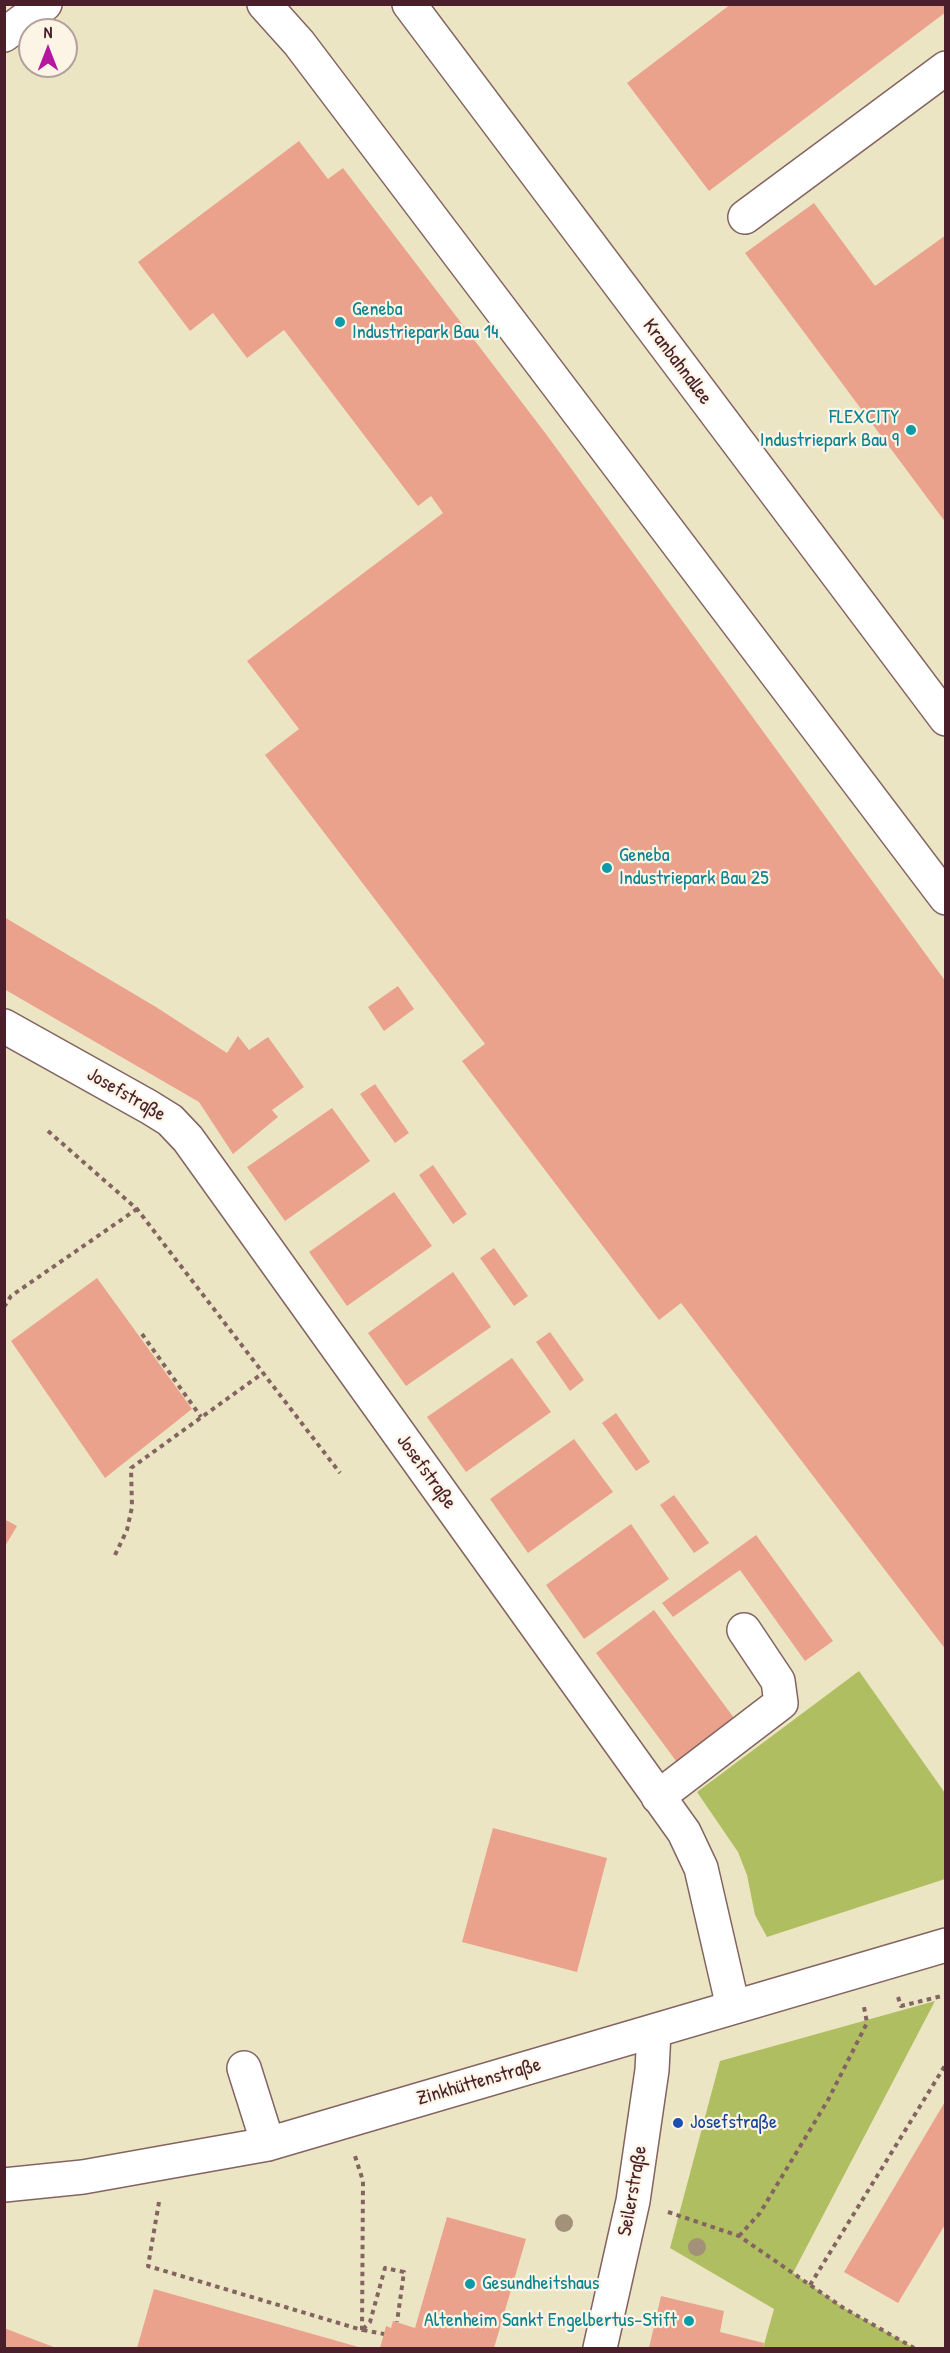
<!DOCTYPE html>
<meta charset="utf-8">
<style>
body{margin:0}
#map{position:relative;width:950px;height:2353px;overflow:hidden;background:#ece5c4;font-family:"Patrick Hand",sans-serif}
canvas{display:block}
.frame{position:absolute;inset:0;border:6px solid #4a1f2b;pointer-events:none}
.north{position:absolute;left:18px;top:18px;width:60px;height:60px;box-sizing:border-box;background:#fcf5e5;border:2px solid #b59f9b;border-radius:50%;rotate:0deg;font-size:16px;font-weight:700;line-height:24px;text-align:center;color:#4a1f2b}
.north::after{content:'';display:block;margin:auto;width:21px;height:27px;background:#b5179e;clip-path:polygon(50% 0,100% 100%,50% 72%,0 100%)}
</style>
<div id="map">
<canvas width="950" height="2353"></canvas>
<div class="frame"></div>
<div class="north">N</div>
</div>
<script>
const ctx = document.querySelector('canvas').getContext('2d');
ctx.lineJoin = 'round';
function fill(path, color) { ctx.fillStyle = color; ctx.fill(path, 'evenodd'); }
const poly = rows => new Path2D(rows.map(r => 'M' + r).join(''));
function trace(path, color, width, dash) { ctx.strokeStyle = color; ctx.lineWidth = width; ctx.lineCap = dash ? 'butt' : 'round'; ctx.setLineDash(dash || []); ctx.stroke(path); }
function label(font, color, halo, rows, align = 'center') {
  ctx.font = font + ' "Patrick Hand",sans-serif'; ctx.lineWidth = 4.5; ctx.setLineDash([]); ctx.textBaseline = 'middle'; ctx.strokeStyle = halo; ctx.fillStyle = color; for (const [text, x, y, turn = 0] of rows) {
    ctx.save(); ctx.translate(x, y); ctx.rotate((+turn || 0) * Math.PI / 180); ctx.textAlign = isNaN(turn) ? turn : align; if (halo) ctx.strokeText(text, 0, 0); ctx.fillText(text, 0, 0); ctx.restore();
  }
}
const green = poly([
 [859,1671,945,1793,945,1879,767,1937,755,1915,747,1875,738,1852,697,1792],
 [935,2001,793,2273,842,2307,914,2348,763,2348,774,2309,670,2248,720,2061]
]);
const building = poly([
 [731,4,946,4,946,12,709,191,627,83],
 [299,141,328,179,343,168,546,434,946,982,946,1650,681,1303,659,1320,462,1061,485,1044,265,755,299,729,247,661,443,513,431,496,418,506,284,330,247,358,213,313,190,331,138,262],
 [814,203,875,286,946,235,946,523,745,253],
 [4,917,156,1007,227,1053,238,1036,249,1050,268,1037,304,1087,272,1110,278,1117,233,1154,199,1102,4,989],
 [398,986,414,1009,384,1031,368,1007],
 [375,1084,409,1133,395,1143,360,1094],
 [332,1108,370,1161,285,1221,247,1167],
 [433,1165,467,1214,453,1224,419,1175],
 [394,1192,432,1246,347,1306,309,1252],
 [494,1248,528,1296,514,1306,480,1258],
 [453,1272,491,1327,406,1386,368,1333],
 [97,1278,192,1409,105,1478,11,1341],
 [550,1332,584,1380,570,1391,536,1342],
 [512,1358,551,1412,466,1472,427,1417],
 [616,1413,650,1462,636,1471,602,1423],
 [574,1439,613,1492,528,1553,490,1499],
 [674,1495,709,1543,694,1553,660,1505],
 [4,1519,17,1526,4,1548],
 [631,1524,669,1579,584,1639,546,1585],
 [756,1535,833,1641,805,1661,740,1570,673,1617,662,1603],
 [654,1610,737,1722,679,1765,596,1653],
 [493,1828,607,1858,577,1972,462,1942],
 [946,2100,946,2223,898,2303,844,2272],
 [447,2217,526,2239,494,2348,380,2348,386,2326,391,2328,393,2321,415,2328],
 [154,2289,362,2348,137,2348],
 [661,2296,724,2311,720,2332,764,2343,763,2348,649,2348],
 [4,2328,56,2348,4,2348]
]);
const path = poly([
 [48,1131,137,1209,340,1473],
 [4,1307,11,1296,137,1209],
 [142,1334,201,1417],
 [115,1555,127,1530,132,1507,131,1468,263,1373],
 [898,1997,901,2006,946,1995],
 [159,2202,148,2266,362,2330,363,2181,355,2156],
 [668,2212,739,2236,842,2307,914,2348],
 [739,2236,760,2213,828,2100,867,2023,864,2007],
 [810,2285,946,2064],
 [363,2329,370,2322,385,2268,404,2272,397,2322],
 [363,2330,384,2334]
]);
const minor = poly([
 [264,4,299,43,946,898],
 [409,4,946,719],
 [4,35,45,4],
 [745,217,946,68],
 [4,1026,149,1107,170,1120,188,1139,684,1832,701,1868,733,2007],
 [658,1797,781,1703,778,1681,744,1630],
 [244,2068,268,2144],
 [4,2185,83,2177,268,2144,946,1945],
 [600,2348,633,2201,652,2070,654,2032]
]);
const trees = [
 [564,2223],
 [697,2247]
];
const markers = [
 [340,322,6,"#0f9aa8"],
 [911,430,6,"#0f9aa8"],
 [607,868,6,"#0f9aa8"],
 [678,2123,6,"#1a4fb4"],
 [470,2284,6,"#0f9aa8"],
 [689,2321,6,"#0f9aa8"]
];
const cultureNames = [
 ["Geneba",352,310],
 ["Industriepark Bau 14",352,333],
 ["FLEXCITY",899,418,"right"],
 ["Industriepark Bau 9",899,441,"right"],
 ["Geneba",619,856],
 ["Industriepark Bau 25",619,879],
 ["Gesundheitshaus",482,2284],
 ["Altenheim Sankt Engelbertus-Stift",677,2321,"right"]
];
const streetNames = [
 ["Kranbahnallee",677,362,53],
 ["Josefstraße",126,1095,30],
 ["Josefstraße",426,1472,54],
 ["Zinkhüttenstraße",479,2082,-16],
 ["Seilerstraße",633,2191,-80]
];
const transitNames = [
 ["Josefstraße",690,2123]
];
fill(green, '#afbe61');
fill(building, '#eba28c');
trace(minor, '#836461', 36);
trace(path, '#836461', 4, [4.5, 4.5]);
trace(minor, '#fff', 33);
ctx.fillStyle = '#a39279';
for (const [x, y] of trees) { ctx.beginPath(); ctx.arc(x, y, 9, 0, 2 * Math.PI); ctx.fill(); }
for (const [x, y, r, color] of markers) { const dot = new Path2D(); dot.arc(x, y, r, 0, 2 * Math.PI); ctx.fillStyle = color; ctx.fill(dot); trace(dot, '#fcf5e5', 2); }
label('20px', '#0d838f', '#fcf5e5', cultureNames, 'left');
label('20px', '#4a1f2b', '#fcf5e5', streetNames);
label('20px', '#164399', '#fcf5e5', transitNames, 'left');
</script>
